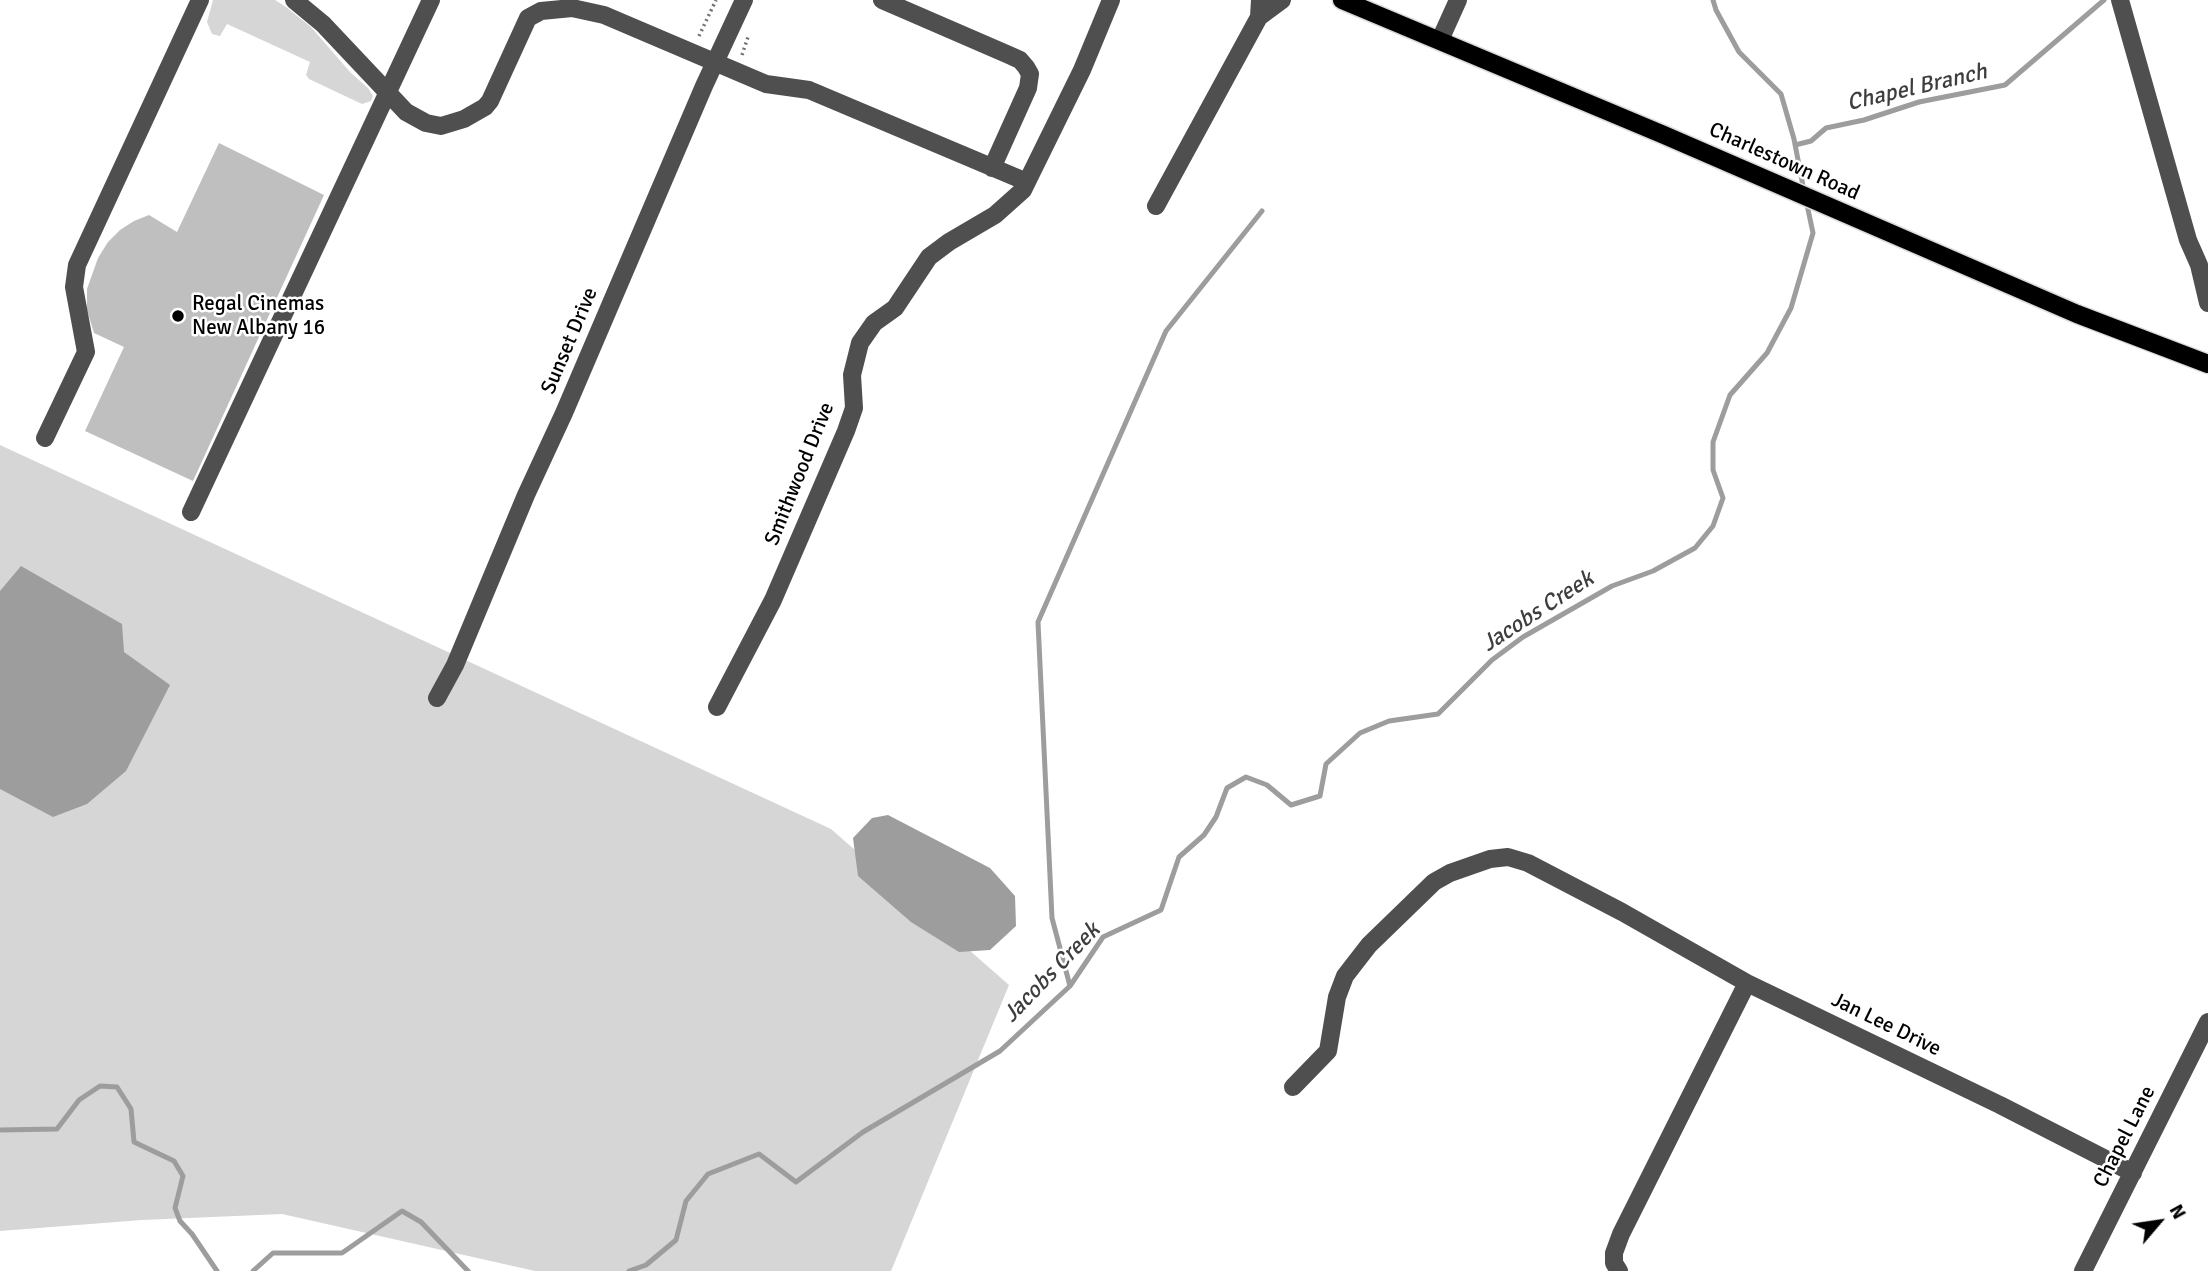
<!DOCTYPE html>
<style>
body{margin:0}
#map{position:relative;width:2208px;height:1271px;overflow:hidden;background:#fff;font-family:Signika,sans-serif}
canvas{display:block}
.north{position:absolute;left:2124px;top:1187px;width:70px;height:70px;-webkit-text-stroke:5px #fff;paint-order:stroke;rotate:61deg;font-size:19px;font-weight:700;line-height:28px;text-align:center;color:#000}
.north::after{content:'';display:block;margin:auto;width:24px;height:32px;background:#000;clip-path:polygon(50% 0,100% 100%,50% 72%,0 100%)}
</style>
<div id="map">
<canvas width="2208" height="1271"></canvas>
<div class="north">N</div>
</div>
<script>
const ctx = document.querySelector('canvas').getContext('2d');
ctx.lineJoin = 'round';
function fill(path, color) { ctx.fillStyle = color; ctx.fill(path, 'evenodd'); }
const poly = rows => new Path2D(rows.map(r => 'M' + r).join(''));
function trace(path, color, width, dash) { ctx.strokeStyle = color; ctx.lineWidth = width; ctx.lineCap = dash ? 'butt' : 'round'; ctx.setLineDash(dash || []); ctx.stroke(path); }
function label(font, color, halo, rows, align = 'center') {
  ctx.font = font + ' Signika,sans-serif'; ctx.lineWidth = 5; ctx.setLineDash([]); ctx.textBaseline = 'middle'; ctx.strokeStyle = halo; ctx.fillStyle = color; for (const [text, x, y, turn = 0] of rows) {
    ctx.save(); ctx.translate(x, y); ctx.rotate((+turn || 0) * Math.PI / 180); ctx.textAlign = isNaN(turn) ? turn : align; if (halo) ctx.strokeText(text, 0, 0); ctx.fillText(text, 0, 0); ctx.restore();
  }
}
const green = poly([
 [213,0,275,0,286,7,311,27,350,72,368,88,373,96,371,101,362,104,309,79,306,75,310,62,227,24,220,36,212,34,207,22],
 [0,445,831,829,1009,985,891,1271,535,1271,282,1214,142,1220,0,1231]
]);
const water = poly([
 [21,566,122,624,124,652,170,685,126,771,87,804,53,817,0,789,0,591],
 [888,815,990,868,1015,896,1016,926,990,950,959,952,911,922,858,876,853,838,872,818]
]);
const stream = poly([
 [1713,0,1716,10,1739,52,1781,94,1794,139,1804,191],
 [1795,145,1811,141,1826,128,1864,120,1919,102,2005,85,2104,0],
 [1070,986,1052,918,1038,622,1166,331,1262,211],
 [0,1130,57,1129,79,1100,100,1086,117,1087,131,1109,134,1142,174,1161,183,1176,175,1208,180,1221,192,1234,217,1271],
 [253,1271,273,1253,342,1253,402,1211,421,1222,468,1271],
 [629,1271,646,1265,676,1240,686,1201,708,1174,759,1154,796,1182,863,1132,1000,1051,1070,986,1103,937,1161,910,1179,857,1204,835,1216,817,1227,788,1246,777,1267,785,1291,805,1320,796,1326,764,1360,733,1389,721,1438,714,1492,660,1523,637,1612,586,1653,571,1695,548,1713,526,1723,498,1713,470,1713,442,1730,395,1767,353,1791,308,1813,233,1806,200]
]);
const building = poly([
 [219,143,324,195,193,481,85,431,124,347,94,333,87,310,87,289,98,258,108,242,120,230,134,221,149,215,177,232]
]);
const path = poly([
 [699,36,716,0],
 [742,55,748,37]
]);
const minor = poly([
 [294,0,323,24,406,112,426,123,441,126,464,119,485,107,490,101,528,18,541,11,572,8,604,15,766,84,809,90,1027,182],
 [882,0,1009,55,1020,60,1026,67,1030,74,1028,88,992,168],
 [1260,0,1259,17,1282,0],
 [2120,0,2188,240,2199,265,2208,303],
 [1440,40,1458,0],
 [1156,206,1259,17],
 [45,438,86,352,74,287,77,265,200,0],
 [191,512,431,0],
 [437,698,455,665,526,495,564,413,704,86,744,0],
 [717,707,773,600,846,431,854,408,852,375,860,343,874,323,895,308,929,257,949,242,995,215,1023,190,1082,70,1111,0],
 [1293,1087,1328,1051,1337,997,1345,976,1369,945,1434,882,1450,873,1490,859,1508,857,1528,863,1622,912,1747,983,2000,1105,2133,1173],
 [1619,1271,1614,1263,1614,1253,1621,1234,1747,983],
 [2083,1271,2208,1022]
]);
const major = poly([
 [1342,0,1664,135,2077,314,2208,364]
]);
const markers = [
 [178,316,7,"#000"]
];
const streetNames = [
 ["Charlestown Road",1784,162,24],
 ["Sunset Drive",570,341,-67],
 ["Smithwood Drive",800,474,-68],
 ["Jan Lee Drive",1886,1025,26],
 ["Chapel Lane",2125,1137,-63]
];
const poiNames = [
 ["Regal Cinemas",192,304],
 ["New Albany 16",192,328]
];
const waterNames = [
 ["Chapel Branch",1917,88,-13],
 ["Jacobs Creek",1538,612,-33],
 ["Jacobs Creek",1052,973,-46]
];
fill(green, '#d6d6d6');
fill(water, '#9d9d9d');
trace(stream, '#9d9d9d', 5);
fill(building, '#bfbfbf');
trace(major, '#dbdbdb', 21);
trace(path, '#717171', 3.5, [2, 3.5]);
trace(minor, '#4f4f4f', 18);
trace(major, '#000', 18);
for (const [x, y, r, color] of markers) { const dot = new Path2D(); dot.arc(x, y, r, 0, 2 * Math.PI); ctx.fillStyle = color; ctx.fill(dot); trace(dot, '#fff', 2.5); }
label('21px', '#000', '#fff', streetNames);
label('21px', '#000', '#fff', poiNames, 'left');
label('italic 23px', '#3e3e3e', '#fff', waterNames);
</script>
